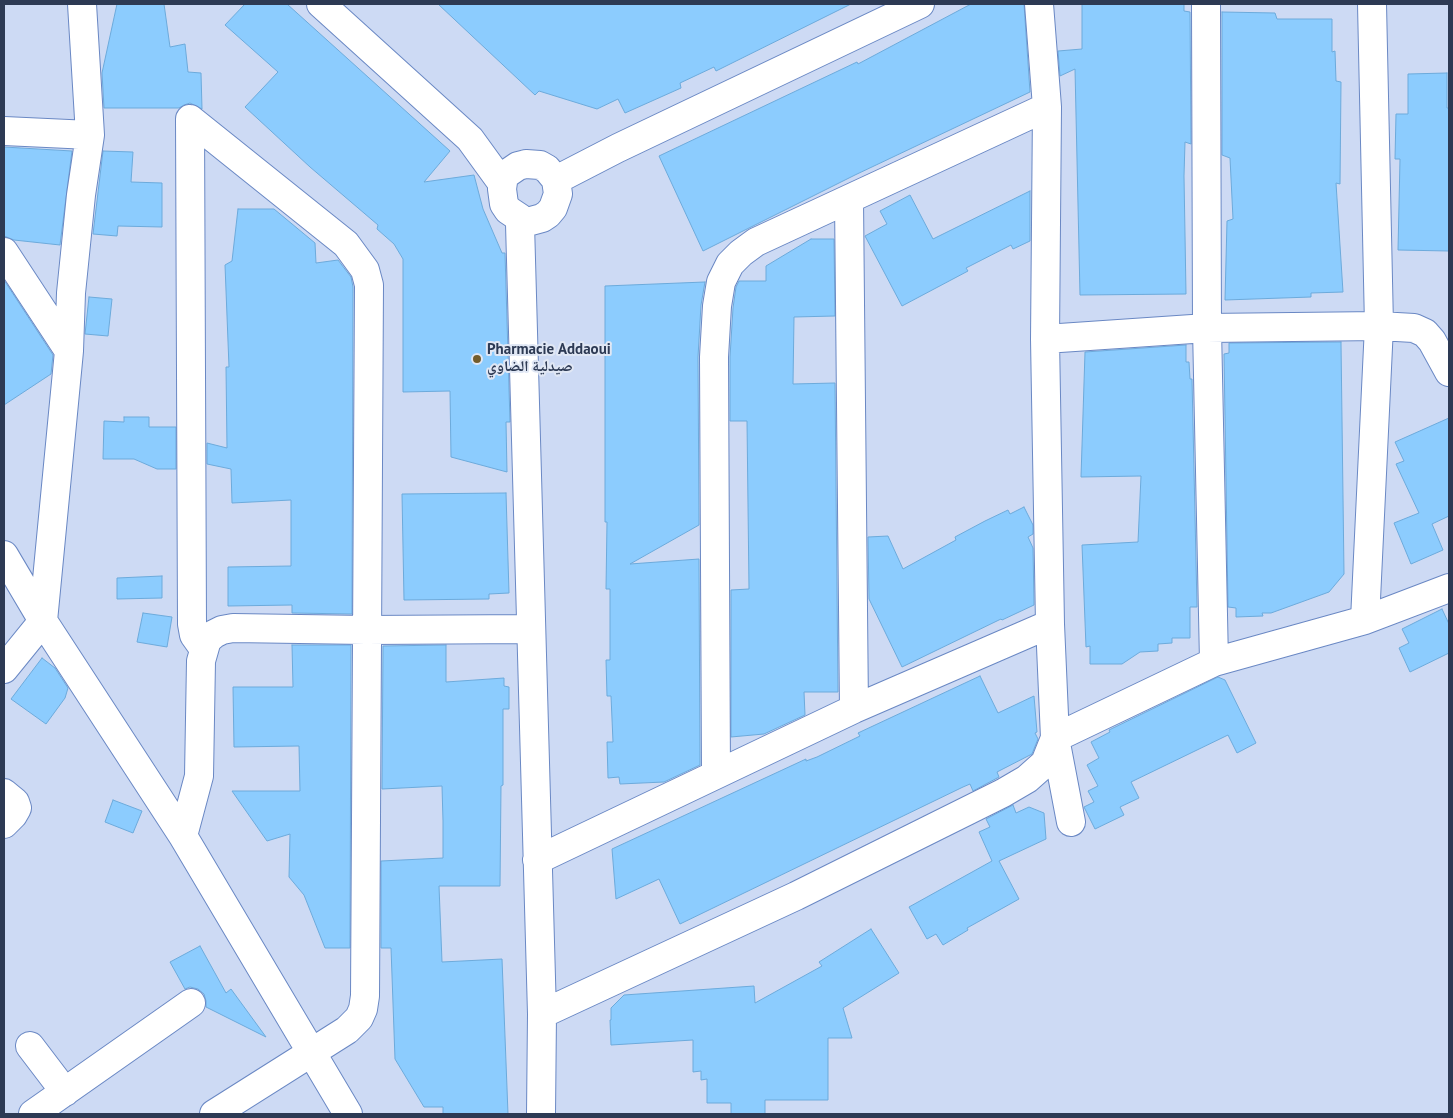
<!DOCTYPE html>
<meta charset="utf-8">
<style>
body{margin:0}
#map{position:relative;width:1453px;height:1118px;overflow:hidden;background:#cddaf4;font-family:"PT Sans",sans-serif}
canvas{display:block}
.frame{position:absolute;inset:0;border:5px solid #2d3a54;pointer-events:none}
</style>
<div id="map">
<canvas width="1453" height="1118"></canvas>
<div class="frame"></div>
</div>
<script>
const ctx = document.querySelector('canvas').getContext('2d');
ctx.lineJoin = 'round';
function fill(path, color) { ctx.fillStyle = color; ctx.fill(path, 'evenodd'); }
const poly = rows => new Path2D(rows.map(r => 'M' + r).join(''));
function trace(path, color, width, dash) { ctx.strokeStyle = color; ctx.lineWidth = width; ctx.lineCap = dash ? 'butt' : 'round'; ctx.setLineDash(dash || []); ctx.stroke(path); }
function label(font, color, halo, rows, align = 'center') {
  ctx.font = font + ' "PT Sans","Noto Naskh Arabic",sans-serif'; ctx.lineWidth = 4; ctx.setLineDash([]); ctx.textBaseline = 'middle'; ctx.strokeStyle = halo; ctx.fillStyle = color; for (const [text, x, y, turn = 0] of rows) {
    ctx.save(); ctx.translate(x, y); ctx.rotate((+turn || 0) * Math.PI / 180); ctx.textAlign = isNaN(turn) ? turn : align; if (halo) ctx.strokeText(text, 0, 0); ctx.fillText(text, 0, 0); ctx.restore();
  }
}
const building = poly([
 [117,4,164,4,170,47,185,44,188,72,201,73,202,109,190,103,184,105,179,108,104,108,102,73,117,4],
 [245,4,287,4,450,151,424,182,474,175,483,209,502,253,505,253,510,422,506,422,507,472,451,457,450,391,403,392,403,259,394,244,377,229,378,225,310,167,245,107,278,72,225,25,245,4],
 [438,4,851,4,716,71,714,67,680,83,681,88,625,113,618,99,597,109,539,91,535,95,438,4],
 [971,4,1024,4,1030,92,855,175,703,251,659,156,857,62,858,64,971,4],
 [1082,4,1184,4,1184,11,1190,12,1191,144,1185,142,1184,176,1186,294,1080,295,1075,69,1060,76,1058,51,1082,49,1082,4],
 [1222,12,1275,13,1277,19,1332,19,1332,52,1335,51,1336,81,1341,82,1340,184,1336,183,1343,292,1311,293,1311,297,1225,300,1227,221,1233,219,1230,158,1222,155,1222,12],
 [1447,73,1447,108,1449,108,1449,251,1398,250,1400,159,1395,159,1396,114,1408,114,1408,74,1447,73],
 [4,147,72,151,60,245,14,240,4,236,4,147],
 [103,151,133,152,131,182,162,183,162,227,118,226,117,236,93,234,103,151],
 [1030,191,1030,241,1013,249,1011,245,966,268,968,271,902,306,865,236,887,224,880,211,910,195,933,239,1030,191],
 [238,209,274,209,315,243,316,263,338,260,351,277,353,287,352,614,292,613,292,605,228,606,228,567,291,566,291,500,232,503,231,469,207,464,207,443,227,448,226,367,229,367,225,265,232,261,238,209],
 [811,239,834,239,835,316,794,317,793,384,835,383,838,692,804,692,805,715,764,734,731,737,731,590,749,589,747,421,730,421,730,357,733,308,736,287,739,281,766,281,766,266,811,239],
 [4,280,53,355,51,374,4,405,4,280],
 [705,282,701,305,698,357,699,525,630,564,699,559,700,765,664,782,620,784,619,777,608,778,607,742,613,742,611,696,607,696,606,660,610,660,610,589,606,589,607,522,605,522,605,286,705,282],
 [89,297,112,299,108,336,85,334,89,297],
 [1341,342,1344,574,1329,592,1271,613,1262,613,1263,616,1236,617,1236,608,1228,607,1224,354,1229,353,1229,343,1341,342],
 [1186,345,1186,362,1189,362,1190,379,1192,379,1197,607,1190,607,1190,638,1172,638,1172,643,1158,644,1158,651,1140,652,1122,664,1090,664,1090,646,1086,647,1082,545,1138,542,1141,476,1081,477,1085,352,1186,345],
 [124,417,149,417,149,427,176,427,176,469,157,469,134,459,103,459,104,421,124,422,124,417],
 [1449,418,1449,516,1432,524,1443,550,1411,564,1394,523,1419,513,1396,464,1404,461,1395,442,1449,418],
 [506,493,509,593,489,594,489,599,404,600,402,494,506,493],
 [1024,507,1033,525,1033,534,1028,537,1033,548,1034,605,1002,620,1001,619,902,667,869,599,868,537,888,536,903,569,956,540,955,537,985,521,1008,510,1010,514,1024,507],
 [162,576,162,598,117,599,117,578,162,576],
 [1442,609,1449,624,1449,653,1410,672,1399,648,1409,643,1402,629,1442,609],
 [143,613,172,617,167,647,137,642,143,613],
 [292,645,351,645,350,948,325,948,304,895,289,877,290,834,267,841,232,791,300,791,299,746,234,747,233,687,293,687,292,645],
 [446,645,446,682,504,678,504,686,509,687,509,709,503,709,503,785,501,786,500,886,439,886,442,962,502,959,508,1114,443,1114,443,1107,424,1107,395,1059,391,948,381,948,381,861,443,858,443,821,442,786,382,789,383,646,446,645],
 [42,658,55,668,68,688,65,698,46,724,11,699,42,658],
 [980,676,998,713,1034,696,1037,732,1035,733,1038,739,1032,754,997,772,999,777,973,791,970,784,963,787,680,924,659,879,616,899,612,849,806,759,806,761,817,757,860,736,858,733,980,676],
 [1218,677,1225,680,1256,743,1237,753,1228,735,1131,782,1139,798,1120,807,1124,815,1095,829,1084,807,1094,802,1088,791,1098,786,1087,765,1099,758,1091,742,1110,732,1109,730,1218,677],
 [113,800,142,811,133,833,105,822,113,800],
 [1013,805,1016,813,1029,807,1044,813,1046,839,999,861,1019,899,967,928,968,930,943,945,936,934,927,939,909,907,992,861,979,832,990,827,986,819,1013,805],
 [871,929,899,973,843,1008,852,1038,828,1038,828,1100,765,1100,765,1114,731,1114,731,1103,707,1103,707,1079,701,1080,701,1071,693,1072,693,1040,611,1045,610,1020,611,1020,611,1008,624,995,754,986,755,1003,822,966,819,962,871,929],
 [200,946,226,993,231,989,266,1037,206,1007,206,1001,204,994,198,989,190,987,185,989,170,962,200,946]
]);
const minor = poly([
 [321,4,470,139,499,179],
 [1206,4,1207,328,1214,662],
 [190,119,346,244,365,270,369,285,365,996,363,1009,359,1018,347,1030,214,1114],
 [190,119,192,624,194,635,204,649],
 [4,131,90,135],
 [526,164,540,165,547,169,556,180,558,194,553,208,548,214,542,218,520,224,520,218,508,210,504,204,502,189,503,182,499,179,518,166,526,164],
 [556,180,618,148,920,4],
 [849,200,854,709],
 [520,224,542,1014,541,1114],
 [4,252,69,351],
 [1045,339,1207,328,1379,326,1414,328,1425,333,1432,341,1449,372],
 [4,555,43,621,183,836,348,1114],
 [1365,620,1379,326,1372,4],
 [4,669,43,621,69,351,71,293,81,195,90,135,82,4],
 [716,774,714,357,717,306,721,282,730,264,741,253,756,242,1047,107],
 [4,793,15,802,17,808,13,815,4,824],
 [1071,822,1055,738,1214,662,1365,620,1449,588],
 [183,836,199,776,201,661,207,640,214,634,222,630,233,628,366,630,531,629],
 [537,860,854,709,1050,624],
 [542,1014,796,896,1003,793,1027,779,1045,763,1055,738,1050,624,1045,339,1047,107,1039,4],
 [30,1046,65,1092],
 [33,1114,191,1003]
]);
const markers = [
 [477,359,5,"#735c2c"]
];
const poiNames = [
 ["Pharmacie Addaoui",487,350],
 ["صيدلية الضاوي",487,367]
];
fill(building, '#8cccfe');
trace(building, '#6caadb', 1);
trace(minor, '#6a88c4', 30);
trace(minor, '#fff', 28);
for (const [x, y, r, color] of markers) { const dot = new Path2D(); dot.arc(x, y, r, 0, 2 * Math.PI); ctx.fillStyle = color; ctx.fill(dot); trace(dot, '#e0e7f4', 2); }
label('bold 15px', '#2d3a54', '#e0e7f4', poiNames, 'left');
</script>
